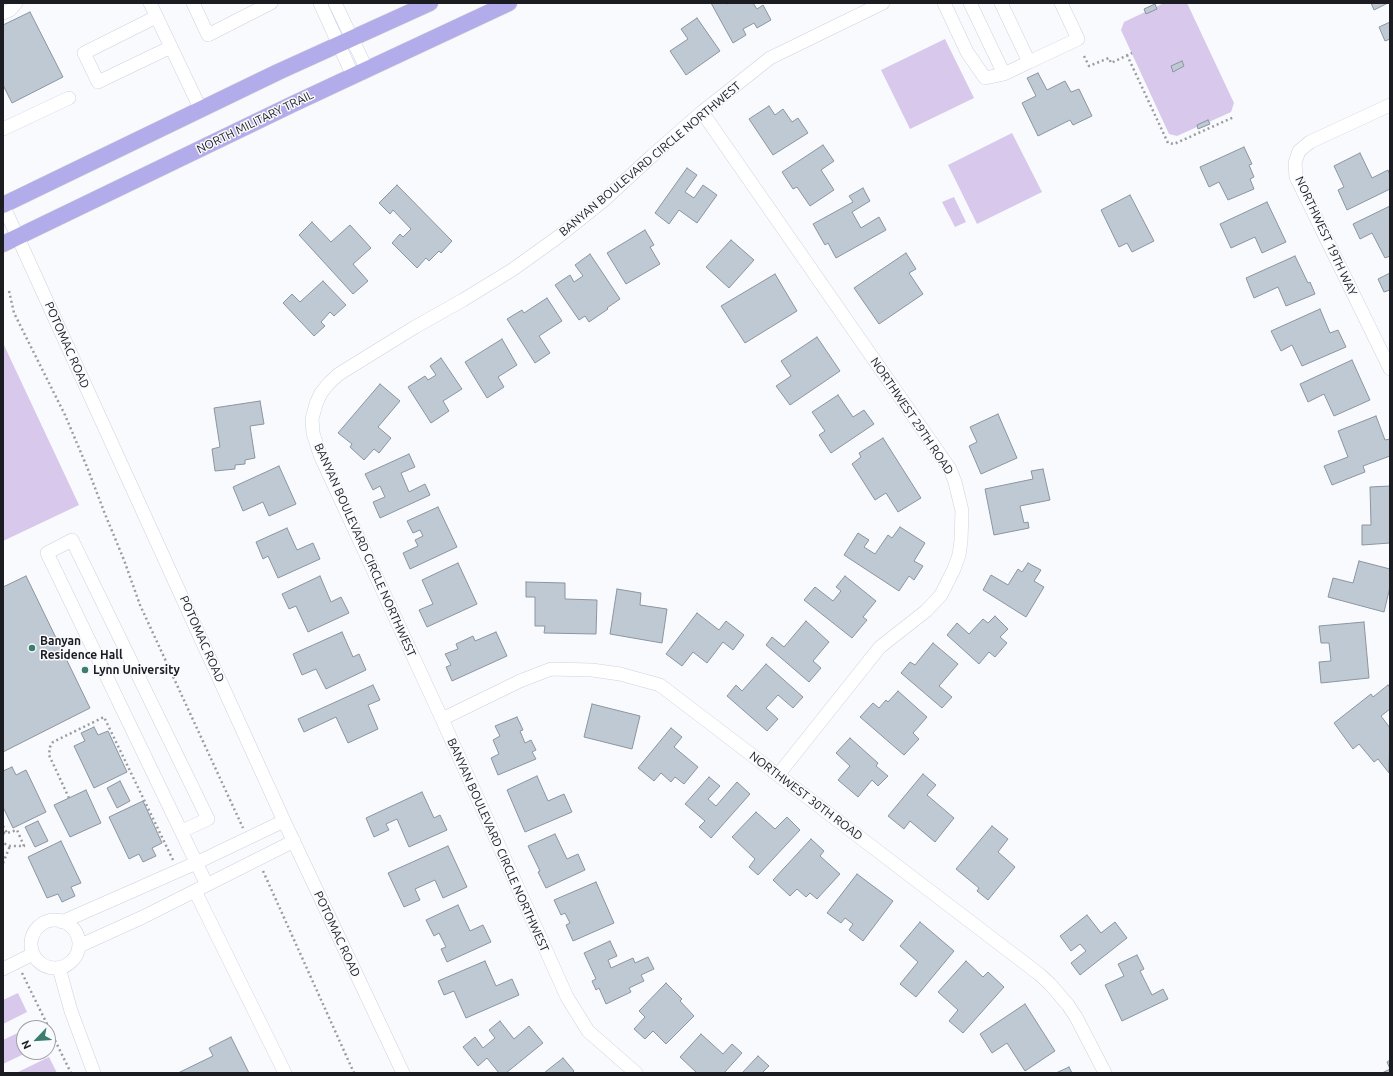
<!DOCTYPE html>
<style>
body{margin:0}
#map{position:relative;width:1393px;height:1076px;overflow:hidden;background:#f9fafd;font-family:Ubuntu,sans-serif}
canvas{display:block}
.frame{position:absolute;inset:0;border:4px solid #1a1c21;pointer-events:none}
.north{position:absolute;left:16px;top:1020px;width:40px;height:40px;box-sizing:border-box;background:#f9fafd;border:1px solid #a0a1a5;border-radius:50%;rotate:245deg;font-size:11px;font-weight:700;line-height:16px;text-align:center;color:#1a1c21}
.north::after{content:'';display:block;margin:auto;width:14px;height:18px;background:#3b7d6e;clip-path:polygon(50% 0,100% 100%,50% 72%,0 100%)}
</style>
<div id="map">
<canvas width="1393" height="1076"></canvas>
<div class="frame"></div>
<div class="north">N</div>
</div>
<script>
const ctx = document.querySelector('canvas').getContext('2d');
ctx.lineJoin = 'round';
function fill(path, color) { ctx.fillStyle = color; ctx.fill(path, 'evenodd'); }
const poly = rows => new Path2D(rows.map(r => 'M' + r).join(''));
function trace(path, color, width, dash) { ctx.strokeStyle = color; ctx.lineWidth = width; ctx.lineCap = dash ? 'butt' : 'round'; ctx.setLineDash(dash || []); ctx.stroke(path); }
function label(font, color, halo, rows, align = 'center') {
  ctx.font = font + ' Ubuntu,sans-serif'; ctx.lineWidth = 3; ctx.setLineDash([]); ctx.textBaseline = 'middle'; ctx.strokeStyle = halo; ctx.fillStyle = color; for (const [text, x, y, turn = 0] of rows) {
    ctx.save(); ctx.translate(x, y); ctx.rotate((+turn || 0) * Math.PI / 180); ctx.textAlign = isNaN(turn) ? turn : align; if (halo) ctx.strokeText(text, 0, 0); ctx.fillText(text, 0, 0); ctx.restore();
  }
}
const green = poly([
 [1164,3,1187,3,1234,103,1231,112,1209,122,1210,124,1198,129,1197,127,1177,136,1169,134,1121,30,1124,22,1145,12,1144,9,1155,4,1156,7],
 [945,39,974,98,910,129,881,70],
 [1012,133,1042,192,977,224,948,165],
 [954,197,966,222,955,227,942,202],
 [3,343,79,505,3,541],
 [18,993,27,1012,3,1024,3,1000],
 [24,1030,24,1052,28,1052,3,1064,3,1040],
 [49,1057,57,1073,16,1073]
]);
const building = poly([
 [711,3,726,3,727,4,729,3,753,3,757,9,763,5,771,20,757,28,754,23,743,29,746,35,733,43,711,3],
 [1371,3,1388,3,1374,10,1371,3],
 [1155,4,1157,9,1146,14,1144,9,1155,4],
 [30,12,63,77,12,103,3,85,3,25,30,12],
 [697,18,720,51,686,75,670,51,688,39,681,29,697,18],
 [1390,22,1390,39,1385,41,1379,27,1390,22],
 [1182,61,1184,66,1173,72,1171,66,1182,61],
 [1038,73,1047,90,1065,81,1071,92,1079,89,1092,116,1073,125,1070,120,1038,136,1022,103,1036,96,1027,78,1038,73],
 [769,106,775,115,783,109,792,122,798,118,808,133,773,155,749,119,769,106],
 [1208,120,1210,124,1198,129,1197,125,1208,120],
 [823,145,834,161,821,170,834,190,810,206,797,187,793,189,782,172,823,145],
 [1244,147,1252,164,1249,165,1254,177,1250,179,1254,189,1228,200,1219,182,1209,187,1200,167,1244,147],
 [1360,153,1372,178,1388,170,1390,175,1390,189,1347,210,1338,190,1344,187,1334,166,1360,153],
 [687,168,697,175,685,192,694,198,703,185,717,195,697,223,679,210,669,224,655,213,687,168],
 [397,185,452,241,441,253,439,251,429,261,426,258,417,268,392,243,400,234,403,237,411,229,393,210,390,214,379,203,397,185],
 [863,188,870,201,852,212,861,228,879,217,886,230,836,258,828,243,825,245,813,224,853,202,849,196,863,188],
 [1130,195,1154,241,1132,252,1127,243,1119,247,1101,210,1130,195],
 [1267,202,1286,242,1262,253,1255,237,1231,248,1220,224,1267,202],
 [1390,206,1390,256,1385,258,1372,233,1360,239,1353,224,1390,206],
 [312,222,331,242,350,225,371,248,353,264,368,281,353,294,299,235,312,222],
 [645,230,654,245,650,247,660,264,626,284,607,253,645,230],
 [731,240,754,260,729,288,706,267,731,240],
 [906,253,916,269,909,273,923,294,879,324,854,288,906,253],
 [590,254,620,299,607,308,608,309,589,322,585,316,579,320,555,285,570,275,574,282,583,276,575,265,590,254],
 [1295,256,1308,283,1310,282,1315,294,1286,306,1278,287,1254,298,1246,278,1295,256],
 [1390,273,1390,290,1384,292,1378,279,1390,273],
 [775,274,797,311,745,343,721,306,775,274],
 [323,281,346,305,334,316,330,312,321,322,325,326,314,336,283,303,292,294,300,302,323,281],
 [547,298,562,321,539,336,550,353,535,363,507,319,522,310,524,313,547,298],
 [1320,309,1330,333,1338,330,1346,347,1302,366,1292,345,1281,351,1271,331,1320,309],
 [817,337,840,371,790,405,776,386,791,376,781,361,817,337],
 [502,339,517,365,498,377,504,387,487,398,465,362,502,339],
 [441,358,462,389,443,401,449,411,431,423,408,387,425,376,428,380,436,375,430,366,441,358],
 [1352,360,1370,400,1334,416,1324,394,1308,402,1300,384,1352,360],
 [380,384,400,401,378,427,391,438,379,453,374,449,364,460,350,447,352,444,338,433,380,384],
 [838,395,853,417,864,410,874,424,831,453,819,435,825,431,812,412,838,395],
 [260,401,264,424,250,426,255,458,245,460,245,464,235,465,235,469,215,471,212,449,220,447,214,408,260,401],
 [998,414,1017,458,981,474,969,446,977,442,970,427,998,414],
 [1376,416,1385,440,1390,439,1390,456,1363,466,1365,472,1332,485,1324,466,1348,457,1338,431,1376,416],
 [883,438,921,498,898,512,886,493,875,500,852,464,861,457,859,453,883,438],
 [409,454,415,467,401,473,409,492,425,484,430,495,380,518,373,502,385,497,380,486,373,490,365,474,409,454],
 [279,466,296,504,269,516,263,502,243,511,233,487,279,466],
 [1043,469,1050,500,1020,506,1024,523,1028,522,1029,528,994,535,985,489,1033,479,1031,471,1043,469],
 [1390,486,1390,543,1362,545,1362,525,1371,525,1370,487,1390,486],
 [438,507,457,547,410,569,403,553,418,546,415,540,423,536,420,530,413,533,407,521,438,507],
 [900,527,925,543,914,561,923,566,914,580,909,576,899,591,844,555,858,533,869,540,864,547,875,554,888,535,892,538,900,527],
 [287,528,297,550,313,543,320,559,278,578,268,556,263,559,256,542,287,528],
 [1359,561,1390,569,1390,587,1384,612,1328,597,1333,578,1353,583,1359,561],
 [458,563,477,604,427,627,419,610,433,604,422,580,458,563],
 [1028,563,1041,570,1034,581,1044,587,1026,617,983,590,991,575,1008,585,1018,569,1022,572,1028,563],
 [26,576,90,708,3,752,3,587,26,576],
 [320,576,331,602,341,597,349,613,308,632,296,606,289,609,282,594,320,576],
 [845,576,876,601,863,617,867,620,852,638,804,600,815,587,833,601,841,591,836,587,845,576],
 [526,582,565,583,565,599,597,600,596,634,544,633,545,626,535,626,535,597,526,597,526,582],
 [617,589,641,593,640,605,667,609,662,643,610,634,617,589],
 [697,613,719,630,726,621,744,635,733,650,723,642,707,663,693,652,682,666,666,654,697,613],
 [995,616,1008,629,1000,637,1007,643,995,657,989,652,979,664,947,635,957,623,969,634,983,619,988,623,995,616],
 [806,621,829,642,813,661,821,668,809,682,766,645,772,637,784,647,806,621],
 [1364,622,1369,678,1321,683,1319,662,1331,661,1329,643,1321,643,1319,626,1364,622],
 [342,632,353,657,359,654,366,670,326,689,316,669,302,675,293,654,342,632],
 [496,632,507,656,452,681,446,667,451,665,445,654,458,649,456,644,473,636,475,641,496,632],
 [933,643,958,664,939,686,952,697,942,708,901,673,910,662,915,665,933,643],
 [766,664,803,697,793,708,778,695,766,708,778,719,767,731,727,696,736,685,742,691,766,664],
 [373,685,380,700,368,705,378,729,348,743,336,717,304,732,298,719,373,685],
 [1388,685,1390,688,1390,709,1381,716,1390,728,1389,773,1378,759,1374,762,1359,744,1353,749,1334,723,1371,694,1373,697,1388,685],
 [898,691,927,717,913,733,919,739,904,755,860,717,873,703,879,708,886,700,888,702,898,691],
 [592,704,640,716,632,749,584,737,592,704],
 [517,717,523,730,520,731,525,743,531,740,536,750,532,752,536,759,498,775,491,758,499,754,493,740,500,736,495,726,517,717],
 [94,727,98,735,108,731,127,772,94,788,74,746,85,741,81,733,94,727],
 [671,728,682,737,674,747,698,767,684,784,675,777,671,782,661,773,654,781,638,768,671,728],
 [850,738,878,763,876,766,888,776,878,786,872,780,858,797,838,780,850,766,836,753,850,738],
 [12,767,16,775,26,770,46,812,13,828,3,807,3,771,12,767],
 [923,774,936,785,927,795,954,818,935,842,910,821,904,829,888,816,923,774],
 [537,776,548,801,564,794,572,812,525,832,507,790,537,776],
 [709,777,720,786,708,799,716,806,737,782,750,794,711,838,699,827,705,821,685,804,709,777],
 [120,781,130,801,117,808,107,788,120,781],
 [86,790,101,823,70,837,54,805,86,790],
 [422,792,434,818,440,815,447,830,409,847,397,819,386,824,389,830,374,837,366,818,422,792],
 [143,801,162,843,152,848,156,856,143,862,139,854,129,859,109,817,143,801],
 [756,812,775,829,787,817,800,830,758,875,749,867,755,859,732,837,756,812],
 [38,821,48,841,35,847,25,827,38,821],
 [992,826,1008,839,998,852,1015,867,988,900,977,891,979,888,956,869,992,826],
 [555,834,567,859,578,854,585,870,546,888,538,872,540,871,528,846,555,834],
 [811,839,824,851,820,856,840,874,817,899,810,893,806,897,797,889,790,896,773,880,811,839],
 [61,841,81,883,71,887,75,896,62,902,58,894,47,898,28,857,61,841],
 [448,846,467,887,443,898,435,880,415,889,420,900,404,907,388,873,448,846],
 [857,874,893,901,863,941,849,930,853,924,845,918,841,923,827,913,857,874],
 [596,882,614,923,573,941,566,925,570,923,565,913,561,915,554,900,596,882],
 [458,905,470,931,483,925,491,942,447,962,441,949,446,947,439,933,434,936,426,920,458,905],
 [1087,915,1101,933,1115,922,1127,938,1080,975,1071,963,1086,951,1080,944,1071,951,1060,936,1087,915],
 [920,922,954,951,916,997,900,984,918,962,900,946,920,922],
 [610,941,617,956,608,960,611,968,633,958,635,963,648,957,654,969,641,975,644,981,629,988,631,992,606,1004,599,988,596,990,592,981,596,979,584,953,610,941],
 [1137,955,1144,969,1140,971,1152,995,1163,989,1168,999,1122,1021,1105,985,1124,976,1118,964,1137,955],
 [485,961,496,986,512,979,519,995,466,1018,454,991,444,995,438,981,485,961],
 [966,961,983,977,988,972,1004,987,963,1033,949,1021,958,1010,938,992,966,961],
 [666,983,682,999,680,1001,694,1016,666,1044,653,1031,645,1039,634,1029,645,1017,639,1011,666,983],
 [1025,1004,1055,1051,1025,1071,1007,1043,992,1053,980,1034,1025,1004],
 [500,1021,514,1039,529,1026,543,1043,506,1073,499,1073,487,1058,478,1066,463,1047,475,1037,483,1048,495,1038,489,1030,500,1021],
 [701,1034,723,1054,732,1044,742,1053,724,1073,697,1073,680,1057,701,1034],
 [231,1037,249,1073,178,1073,213,1056,209,1048,231,1037],
 [758,1056,769,1066,762,1073,742,1073,758,1056],
 [563,1058,574,1071,572,1073,544,1073,563,1058],
 [1390,1060,1390,1073,1382,1073,1390,1069,1387,1062,1390,1060],
 [1069,1067,1072,1073,1056,1073,1069,1067]
]);
const path = poly([
 [1127,55,1168,143,1174,144,1234,117],
 [1084,56,1089,66,1109,58,1111,63,1132,53],
 [9,291,14,313,65,415,87,467,105,514,124,560,140,605,243,828],
 [69,798,49,755,50,747,53,742,104,717,173,860],
 [3,826,7,833],
 [3,833,7,833,17,830,24,846,10,846,3,843],
 [3,863,10,846],
 [263,871,354,1073],
 [22,973,71,1073]
]);
const minor = poly([
 [150,3,201,110],
 [193,3,208,35,271,3],
 [320,3,353,76],
 [335,3,367,70],
 [944,3,967,52,985,78,1004,74,1029,62],
 [970,3,1004,74],
 [1001,3,1029,62,1078,39,1061,3],
 [3,13,10,10,16,3],
 [156,17,84,53,98,82,171,47],
 [1390,105,1310,142,1299,151,1295,163,1296,177,1390,369],
 [702,112,950,469,955,482,962,511,961,541,959,555,954,569,941,595,926,611,880,647,778,775],
 [3,129,69,98],
 [3,205,284,821,403,1073],
 [442,719,520,681,551,669,592,670,620,674,660,685,1039,974,1050,984,1068,1005,1076,1017,1105,1073],
 [182,831,208,819,72,540,47,553,207,885],
 [195,891,285,1073],
 '31 944a24 24 0 1 1 48 0a24 24 0 1 1-48 0Z',
 [62,922,196,863,284,821],
 [79,946,143,917,294,841],
 [59,968,71,1011,94,1073],
 [3,969,33,954],
 [636,1073,588,1031,567,997,442,719,320,455,313,433,312,419,316,404,321,393,329,383,339,374,415,327,463,300,512,270,558,237,603,201,653,155,702,112,770,58,883,3]
]);
const major = poly([
 [3,205,278,72,430,3],
 [3,244,293,104,509,3]
]);
const markers = [
 [32,648,4,"#3b7d6e"],
 [85,670,4,"#3b7d6e"]
];
const streetNames = [
 ["NORTH MILITARY TRAIL",255,122,-26],
 ["BANYAN BOULEVARD CIRCLE NORTHWEST",650,159,-40],
 ["NORTHWEST 19TH WAY",1326,236,65],
 ["POTOMAC ROAD",67,345,66],
 ["NORTHWEST 29TH ROAD",912,416,56],
 ["BANYAN BOULEVARD CIRCLE NORTHWEST",365,550,66],
 ["POTOMAC ROAD",202,639,66],
 ["NORTHWEST 30TH ROAD",806,796,37],
 ["BANYAN BOULEVARD CIRCLE NORTHWEST",498,845,66],
 ["POTOMAC ROAD",337,934,65]
];
const poiNames = [
 ["Banyan",40,641],
 ["Residence Hall",40,655],
 ["Lynn University",93,670]
];
fill(green, '#d7c8ec');
fill(building, '#bec9d4');
trace(building, '#8b95a0', 1);
trace(minor, '#ccd2df', 14);
trace(major, '#d6d6d7', 17);
trace(path, '#9a9ca0', 2.5, [2, 3]);
trace(minor, '#fff', 13);
trace(major, '#b3acea', 16);
for (const [x, y, r, color] of markers) { const dot = new Path2D(); dot.arc(x, y, r, 0, 2 * Math.PI); ctx.fillStyle = color; ctx.fill(dot); trace(dot, '#f9fafd', 1.5); }
label('12px', '#1a1c21', '#f9fafd', streetNames);
label('bold 12px', '#1a1c21', '#f9fafd', poiNames, 'left');
</script>
